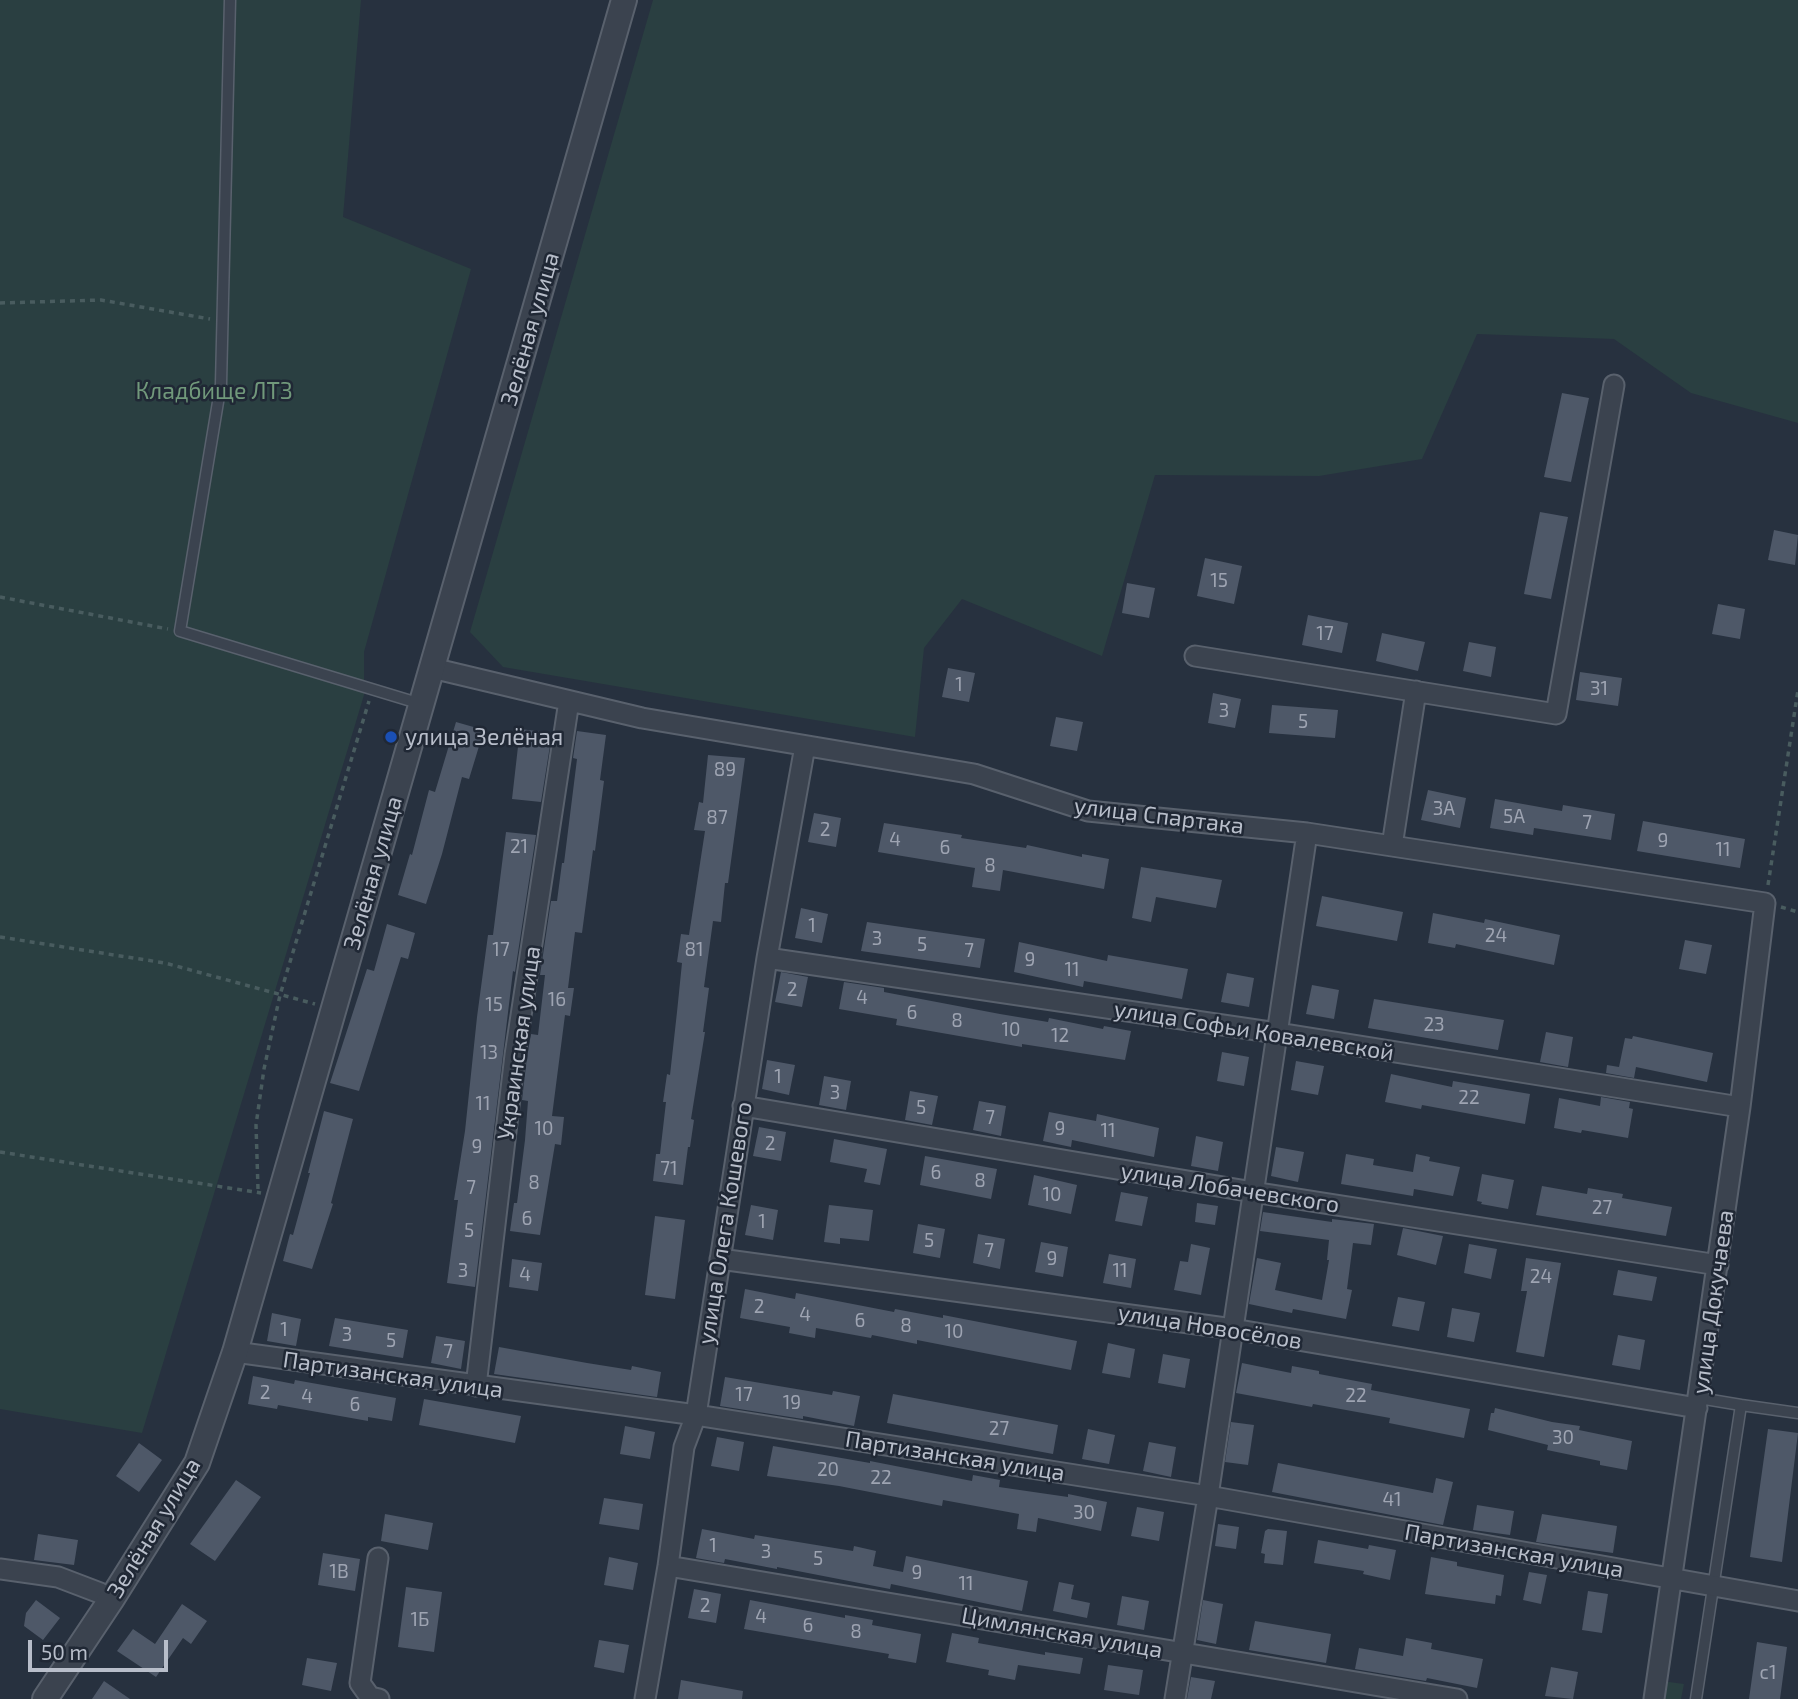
<!DOCTYPE html>
<meta charset="utf-8">
<style>
body{margin:0}
#map{position:relative;width:1798px;height:1699px;overflow:hidden;background:#27313f;font-family:"Exo 2",sans-serif}
canvas{display:block}
.scale{position:absolute;left:28px;top:1640px;width:140px;height:32px;box-sizing:border-box;border:4px solid #b8beca;border-top:0;padding-left:9px;font-size:21px;line-height:24px;white-space:nowrap;color:#b8beca;-webkit-text-stroke:5px #202835;paint-order:stroke}
</style>
<div id="map">
<canvas width="1798" height="1699"></canvas>
<div class="scale">50 m</div>
</div>
<script>
const ctx = document.querySelector('canvas').getContext('2d');
ctx.lineJoin = 'round';
function fill(path, color) { ctx.fillStyle = color; ctx.fill(path, 'evenodd'); }
const poly = rows => new Path2D(rows.map(r => 'M' + r).join(''));
function trace(path, color, width, dash) { ctx.strokeStyle = color; ctx.lineWidth = width; ctx.lineCap = dash ? 'butt' : 'round'; ctx.setLineDash(dash || []); ctx.stroke(path); }
function label(font, color, halo, rows, align = 'center') {
  ctx.font = font + ' "Exo 2",sans-serif'; ctx.lineWidth = 5; ctx.setLineDash([]); ctx.textBaseline = 'middle'; ctx.strokeStyle = halo; ctx.fillStyle = color; for (const [text, x, y, turn = 0] of rows) {
    ctx.save(); ctx.translate(x, y); ctx.rotate((+turn || 0) * Math.PI / 180); ctx.textAlign = isNaN(turn) ? turn : align; if (halo) ctx.strokeText(text, 0, 0); ctx.fillText(text, 0, 0); ctx.restore();
  }
}
const green = poly([
 [0,0,361,0,343,217,471,269,364,652,364,695,142,1433,0,1409],
 [653,0,1798,0,1798,423,1691,393,1614,339,1477,334,1422,459,1319,476,1155,475,1102,656,962,599,924,648,915,737,503,667,470,632],
 [1662,1681,1684,1684,1681,1699,1659,1699]
]);
const building = poly([
 [1562,393,1589,398,1571,482,1544,477],
 [1540,512,1568,517,1551,599,1524,594],
 [1774,530,1798,535,1795,565,1768,560],
 [1205,558,1242,566,1234,604,1197,596],
 [1127,583,1155,588,1149,618,1122,613],
 [1718,604,1745,609,1740,639,1712,634],
 [1308,615,1348,623,1342,653,1302,645],
 [1382,633,1425,642,1418,671,1376,661],
 [1469,642,1496,647,1491,677,1463,671],
 [948,668,975,673,969,702,942,697],
 [1580,672,1622,678,1618,706,1576,700],
 [1213,693,1241,699,1235,728,1208,723],
 [1272,705,1338,710,1335,738,1269,733],
 [1056,717,1083,722,1077,751,1050,746],
 [456,722,484,730,469,779,462,777,442,854,426,904,398,895,410,854,412,855,429,790,435,792],
 [520,729,552,733,541,802,512,799],
 [577,731,606,735,600,780,604,781,595,851,593,850,582,933,575,932,568,988,574,988,570,1016,565,1015,552,1116,564,1117,561,1145,555,1144,540,1235,510,1231,514,1203,517,1203,525,1140,528,1101,522,1100,527,1057,531,1034,538,1035,545,975,540,975,551,901,557,901,562,863,564,863,577,759,573,758],
 [708,755,745,758,728,883,725,883,721,922,713,921,704,987,709,988,703,1032,705,1032,691,1119,694,1120,690,1147,688,1147,683,1185,653,1181,656,1154,660,1154,666,1102,663,1102,667,1074,670,1075,677,1012,682,963,677,962,681,934,689,935,705,831,694,830,699,802,703,803],
 [1428,790,1466,798,1460,828,1421,820],
 [1495,799,1562,811,1563,805,1615,814,1611,840,1534,828,1533,835,1490,828],
 [814,813,841,818,836,847,808,842],
 [1643,821,1745,839,1740,868,1637,851],
 [884,823,962,835,961,838,1026,848,1027,845,1082,857,1082,854,1109,859,1104,889,1003,870,1000,891,972,887,975,868,878,852],
 [506,832,536,835,515,972,513,971,475,1287,447,1283,458,1200,454,1200,465,1131,477,1017,488,935,493,935],
 [1141,867,1222,880,1216,908,1156,897,1151,922,1132,918],
 [1322,896,1403,912,1397,941,1316,926],
 [801,908,828,914,822,943,795,938],
 [1433,913,1484,923,1485,919,1560,935,1554,965,1456,944,1455,948,1428,943],
 [867,922,985,939,980,968,861,951],
 [387,924,415,933,408,959,401,957,359,1091,330,1083,367,969,374,971],
 [1685,940,1712,945,1706,974,1679,969],
 [1019,942,1107,961,1108,955,1188,969,1182,999,1084,981,1083,987,1014,972],
 [781,972,808,977,802,1007,775,1002],
 [1227,973,1254,978,1249,1007,1221,1002],
 [844,982,884,988,884,992,1000,1014,1048,1022,1049,1018,1103,1029,1104,1026,1131,1031,1125,1060,1022,1044,1022,1047,896,1025,897,1019,839,1009],
 [1312,985,1339,990,1334,1019,1306,1014],
 [1374,999,1504,1020,1498,1050,1368,1028],
 [1546,1032,1573,1037,1568,1067,1540,1062],
 [1633,1036,1713,1053,1707,1082,1636,1067,1634,1078,1606,1073,1607,1065,1619,1067,1625,1038,1632,1039],
 [1222,1052,1249,1057,1244,1086,1217,1081],
 [767,1060,795,1065,789,1095,762,1089],
 [1296,1061,1324,1066,1318,1095,1291,1090],
 [1391,1074,1452,1087,1453,1081,1530,1094,1525,1124,1422,1105,1421,1109,1385,1102],
 [824,1076,851,1081,846,1110,819,1105],
 [910,1091,938,1096,932,1125,905,1120],
 [1601,1097,1630,1102,1629,1108,1633,1109,1628,1138,1582,1130,1581,1133,1554,1128,1559,1098,1600,1106],
 [979,1101,1006,1106,1001,1136,973,1130],
 [324,1111,353,1119,331,1203,333,1204,312,1269,283,1261,290,1234,293,1235,310,1173,308,1173],
 [1049,1112,1096,1121,1097,1114,1159,1128,1154,1157,1072,1140,1071,1147,1043,1141],
 [759,1127,786,1132,781,1161,753,1156],
 [1196,1136,1223,1142,1218,1171,1191,1166],
 [834,1139,887,1149,880,1185,864,1182,867,1169,830,1162],
 [1276,1147,1304,1152,1298,1182,1271,1176],
 [1346,1154,1374,1159,1373,1165,1413,1172,1416,1154,1430,1157,1429,1161,1460,1167,1453,1196,1414,1189,1413,1196,1341,1184],
 [925,1156,997,1169,991,1199,920,1185],
 [1482,1174,1514,1180,1508,1209,1481,1204,1482,1202,1477,1201],
 [1034,1175,1077,1185,1071,1214,1028,1205],
 [1542,1186,1587,1194,1588,1188,1623,1194,1622,1198,1672,1207,1666,1236,1536,1215],
 [1121,1192,1148,1197,1142,1226,1115,1221],
 [1197,1203,1218,1206,1215,1225,1195,1222],
 [751,1205,778,1210,773,1240,745,1235],
 [829,1205,873,1210,869,1241,840,1238,840,1244,824,1242],
 [1263,1212,1332,1222,1332,1219,1374,1224,1371,1245,1353,1243,1347,1289,1352,1290,1346,1319,1293,1309,1292,1313,1249,1304,1257,1258,1281,1263,1275,1290,1322,1300,1329,1260,1327,1260,1329,1240,1260,1231],
 [655,1216,685,1220,675,1299,645,1295],
 [918,1224,945,1229,940,1258,913,1253],
 [1403,1228,1443,1236,1436,1265,1397,1255],
 [978,1234,1005,1239,1000,1269,973,1263],
 [1041,1242,1068,1247,1063,1277,1035,1272],
 [1191,1244,1210,1248,1201,1295,1174,1290,1180,1261,1188,1262],
 [1469,1244,1497,1249,1491,1279,1464,1273],
 [1109,1254,1136,1259,1131,1288,1103,1283],
 [1526,1258,1561,1263,1544,1357,1516,1352,1527,1291,1521,1291],
 [512,1259,542,1263,538,1291,509,1287],
 [1618,1270,1657,1277,1652,1301,1613,1295],
 [745,1289,795,1299,796,1293,894,1312,895,1309,943,1318,943,1315,1077,1341,1071,1370,917,1340,917,1344,872,1335,871,1338,816,1328,815,1338,789,1333,790,1327,740,1318],
 [1398,1297,1425,1302,1419,1331,1392,1326],
 [1452,1308,1480,1313,1474,1342,1447,1337],
 [272,1313,301,1319,296,1346,267,1341],
 [335,1318,408,1330,403,1358,329,1346],
 [1618,1335,1645,1340,1640,1370,1612,1365],
 [436,1336,465,1341,461,1369,431,1363],
 [1108,1343,1135,1349,1130,1378,1102,1373],
 [499,1347,587,1363,631,1370,632,1366,661,1372,657,1397,494,1374],
 [1163,1354,1190,1359,1185,1388,1158,1383],
 [1242,1363,1291,1373,1292,1366,1319,1371,1319,1374,1372,1384,1371,1390,1470,1409,1464,1438,1389,1423,1390,1418,1313,1404,1312,1407,1236,1393],
 [253,1376,294,1384,295,1380,396,1398,392,1421,368,1417,368,1421,278,1405,277,1409,248,1404],
 [725,1377,832,1395,833,1391,860,1396,854,1426,803,1416,803,1419,720,1406],
 [893,1394,1058,1425,1053,1454,887,1423],
 [424,1399,521,1416,515,1443,419,1425],
 [1495,1408,1552,1422,1580,1426,1579,1430,1632,1441,1627,1470,1600,1465,1600,1461,1547,1450,1548,1445,1488,1430,1491,1413,1494,1413],
 [1231,1422,1254,1425,1248,1465,1225,1462],
 [625,1426,655,1432,650,1459,620,1454],
 [1088,1429,1115,1435,1109,1464,1082,1459],
 [1768,1429,1798,1433,1782,1562,1750,1557],
 [717,1437,744,1442,739,1471,711,1466],
 [1149,1442,1176,1447,1171,1477,1143,1471],
 [139,1443,162,1460,139,1492,116,1476],
 [773,1446,870,1463,870,1461,972,1481,973,1475,1000,1480,999,1487,1068,1497,1068,1494,1107,1502,1101,1531,1038,1518,1036,1532,1017,1529,1019,1514,943,1500,942,1506,839,1486,767,1476],
 [1278,1463,1433,1493,1436,1478,1453,1482,1443,1525,1272,1492],
 [236,1480,261,1497,215,1561,190,1544],
 [604,1498,643,1504,639,1530,599,1524],
 [1477,1505,1514,1511,1510,1535,1473,1530],
 [1137,1507,1164,1512,1159,1541,1131,1536],
 [385,1514,433,1523,428,1550,381,1541],
 [1542,1514,1617,1526,1613,1553,1536,1542],
 [1218,1524,1239,1527,1236,1549,1215,1546],
 [702,1529,754,1539,755,1535,853,1551,854,1546,876,1551,873,1566,903,1572,906,1556,1028,1581,1022,1611,891,1584,890,1589,777,1567,777,1569,725,1559,724,1563,696,1558],
 [1268,1529,1287,1531,1283,1565,1264,1563,1265,1554,1261,1553,1265,1531],
 [38,1534,78,1540,74,1565,34,1560],
 [1318,1540,1368,1549,1369,1545,1396,1550,1390,1580,1363,1574,1364,1571,1314,1563],
 [323,1553,360,1559,355,1591,318,1585],
 [609,1557,638,1563,633,1590,604,1585],
 [1431,1557,1457,1562,1457,1566,1504,1575,1501,1596,1496,1595,1495,1604,1425,1594],
 [1529,1572,1547,1575,1541,1604,1523,1600],
 [1059,1582,1074,1585,1071,1599,1090,1603,1087,1618,1053,1611],
 [406,1587,442,1592,434,1652,398,1647],
 [694,1589,721,1594,716,1623,688,1618],
 [1588,1591,1608,1594,1602,1633,1582,1630],
 [1122,1596,1149,1601,1144,1630,1117,1625],
 [36,1600,60,1618,43,1640,24,1626,26,1613],
 [750,1600,845,1618,845,1615,873,1620,872,1625,921,1634,916,1663,888,1658,889,1654,744,1629],
 [1203,1600,1223,1604,1216,1644,1197,1640],
 [182,1604,207,1621,191,1644,183,1638,156,1677,117,1651,133,1629,155,1644],
 [1255,1621,1331,1634,1326,1663,1249,1650],
 [952,1633,979,1638,978,1643,1045,1655,1045,1652,1083,1658,1080,1674,1018,1665,1015,1680,988,1675,989,1670,946,1662],
 [1406,1638,1432,1643,1431,1649,1483,1659,1477,1688,1427,1678,1426,1681,1355,1669,1359,1648,1403,1656],
 [599,1640,629,1645,624,1673,594,1667],
 [1757,1642,1787,1647,1780,1699,1749,1699],
 [307,1658,337,1663,331,1691,302,1685],
 [1108,1665,1143,1670,1139,1695,1104,1690],
 [1551,1667,1578,1672,1573,1699,1545,1696],
 [1191,1677,1215,1681,1211,1699,1187,1699],
 [681,1680,743,1691,742,1699,678,1699],
 [104,1681,130,1699,92,1699]
]);
const path = poly([
 [0,303,101,300,210,319],
 [0,597,168,629],
 [1768,885,1798,690],
 [1781,907,1798,912],
 [0,937,165,963,315,1004],
 [0,1152,261,1193],
 [258,1189,256,1125,264,1069,280,995,369,701]
]);
const service = poly([
 [230,0,221,384,180,631,421,704],
 [1741,1405,1798,1413],
 [1696,1699,1741,1405,1699,1398]
]);
const minor = poly([
 [1195,656,1556,714,1614,385],
 [432,668,642,718,974,774,1088,811,1307,833,1765,903,1740,1107,1654,1699],
 [1392,846,1416,691],
 [767,958,1277,1033,1740,1107],
 [743,1106,1253,1192,1718,1265],
 [720,1259,1233,1329,1697,1408],
 [235,1352,696,1415,1208,1496,1798,1601],
 [476,1386,515,1055,569,701],
 [378,1558,360,1683,370,1697,379,1699],
 [668,1566,1457,1699],
 [0,1569,58,1577,100,1593,111,1600],
 [645,1699,668,1566,684,1447,696,1415,767,958,805,746],
 [1175,1699,1208,1496,1307,833]
]);
const tertiary = poly([
 [45,1699,111,1600,197,1463,235,1352,624,0]
]);
const markers = [
 [391,737,7,"#1a4fb4"]
];
const numberNames = [
 ["15",1219,581],
 ["17",1325,634],
 ["1",959,685],
 ["31",1599,689],
 ["3",1224,711],
 ["5",1303,722],
 ["89",725,770],
 ["3А",1444,809],
 ["5А",1514,817],
 ["87",717,818],
 ["7",1587,823],
 ["2",825,830],
 ["4",895,840],
 ["9",1663,841],
 ["21",519,847],
 ["6",945,848],
 ["11",1723,850],
 ["8",990,866],
 ["1",812,926],
 ["24",1496,936],
 ["3",877,939],
 ["5",922,945],
 ["17",501,950],
 ["81",694,950],
 ["7",969,951],
 ["9",1030,960],
 ["11",1072,970],
 ["2",792,990],
 ["4",862,998],
 ["16",557,1000],
 ["15",494,1005],
 ["6",912,1013],
 ["8",957,1021],
 ["23",1434,1025],
 ["10",1011,1030],
 ["12",1060,1036],
 ["13",489,1053],
 ["1",778,1077],
 ["3",835,1093],
 ["22",1469,1098],
 ["11",483,1104],
 ["5",921,1108],
 ["7",990,1118],
 ["10",544,1129],
 ["9",1060,1129],
 ["11",1108,1131],
 ["2",770,1144],
 ["9",477,1147],
 ["71",669,1169],
 ["6",936,1173],
 ["8",980,1181],
 ["8",534,1183],
 ["7",471,1188],
 ["10",1052,1195],
 ["27",1602,1208],
 ["6",527,1219],
 ["1",762,1222],
 ["5",469,1231],
 ["5",929,1241],
 ["7",989,1251],
 ["9",1052,1259],
 ["3",463,1271],
 ["11",1120,1271],
 ["4",525,1275],
 ["24",1541,1277],
 ["2",759,1307],
 ["4",805,1315],
 ["6",860,1321],
 ["8",906,1326],
 ["1",284,1330],
 ["10",954,1332],
 ["3",347,1335],
 ["5",391,1341],
 ["7",448,1352],
 ["2",265,1393],
 ["17",744,1395],
 ["22",1356,1396],
 ["4",307,1397],
 ["19",792,1403],
 ["6",355,1405],
 ["27",999,1429],
 ["30",1563,1438],
 ["20",828,1470],
 ["22",881,1478],
 ["41",1392,1500],
 ["30",1084,1513],
 ["1",713,1546],
 ["3",766,1552],
 ["5",818,1559],
 ["1В",339,1572],
 ["9",917,1573],
 ["11",966,1584],
 ["2",705,1606],
 ["4",761,1617],
 ["1Б",420,1620],
 ["6",808,1626],
 ["8",856,1632],
 ["с1",1768,1673]
];
const streetNames = [
 ["Зелёная улица",530,329,-74],
 ["улица Спартака",1159,816,7],
 ["Зелёная улица",373,873,-74],
 ["улица Софьи Ковалевской",1254,1031,9],
 ["Украинская улица",519,1043,-82],
 ["улица Лобачевского",1230,1188,9],
 ["улица Олега Кошевого",725,1223,-81],
 ["улица Докучаева",1713,1302,-82],
 ["улица Новосёлов",1210,1327,9],
 ["Партизанская улица",393,1375,8],
 ["Партизанская улица",955,1456,9],
 ["Зелёная улица",154,1528,-59],
 ["Партизанская улица",1514,1551,10],
 ["Цимлянская улица",1062,1633,10]
];
const parkNames = [
 ["Кладбище ЛТЗ",214,391]
];
const poiNames = [
 ["улица Зелёная",405,737]
];
fill(green, '#2a3f41');
fill(building, '#4e5868');
trace(service, '#59616d', 13);
trace(minor, '#59616d', 23);
trace(tertiary, '#59616d', 28);
trace(path, '#495c5f', 3.5, [5, 5]);
trace(service, '#3b434f', 10);
trace(minor, '#3b434f', 19);
trace(tertiary, '#3b434f', 24);
for (const [x, y, r, color] of markers) { const dot = new Path2D(); dot.arc(x, y, r, 0, 2 * Math.PI); ctx.fillStyle = color; ctx.fill(dot); trace(dot, '#202835', 2.5); }
label('19px', '#9ea4b2', null, numberNames);
label('23px', '#b8beca', '#202835', streetNames);
label('23px', '#71997b', '#202835', parkNames);
label('23px', '#b8beca', '#202835', poiNames, 'left');
</script>
